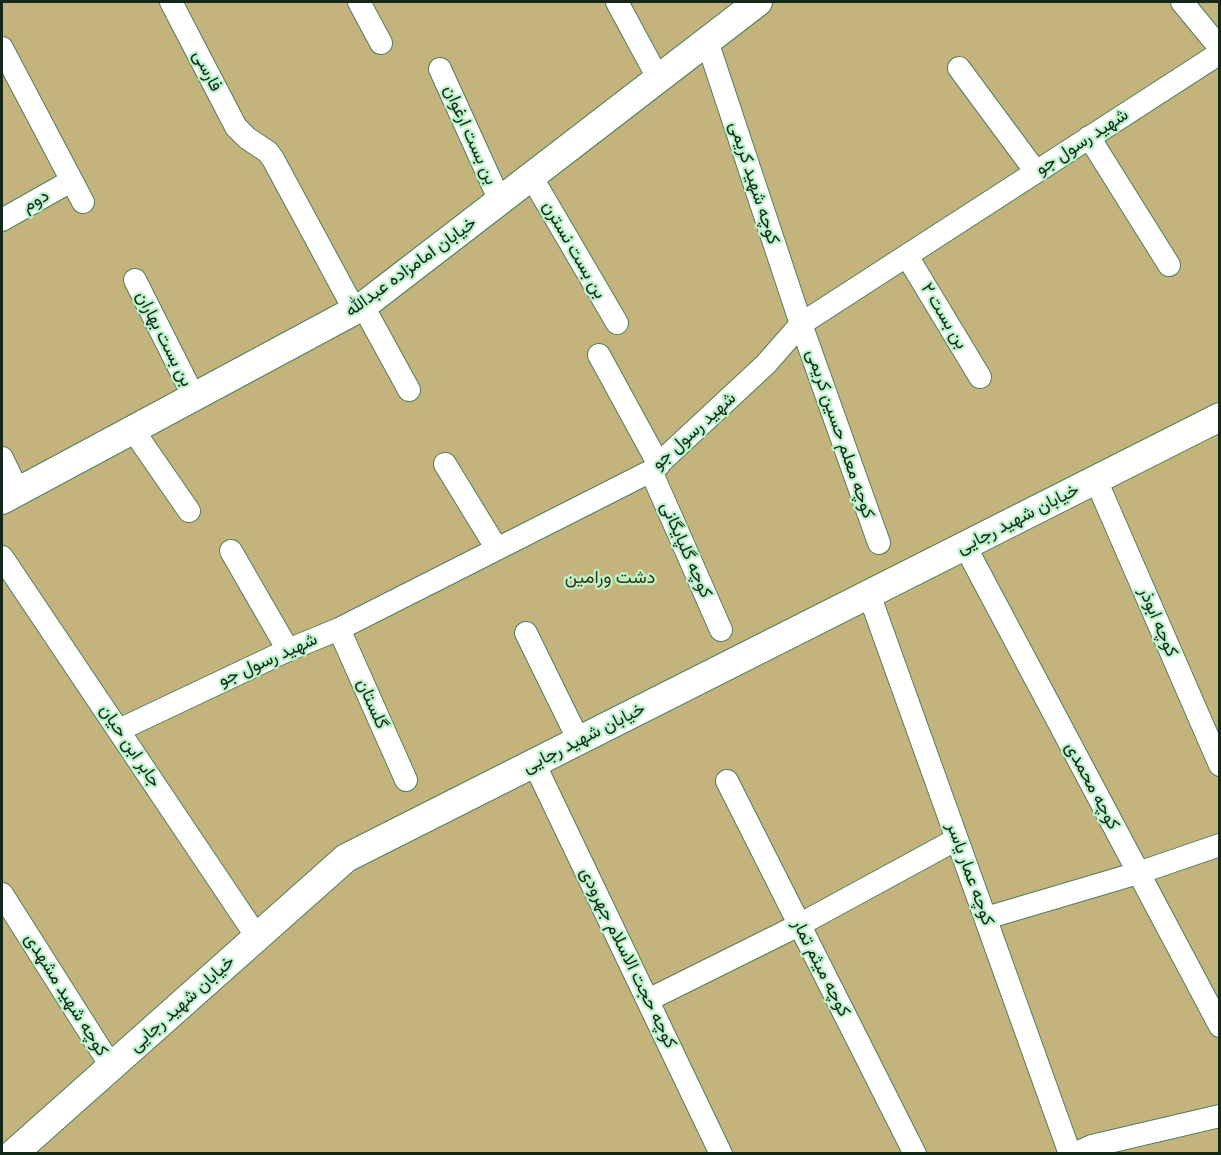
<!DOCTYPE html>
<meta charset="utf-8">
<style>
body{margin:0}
#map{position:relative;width:1221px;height:1155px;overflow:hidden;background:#b0e6be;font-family:"Fira Sans Condensed",sans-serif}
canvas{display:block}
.frame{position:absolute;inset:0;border:3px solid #132819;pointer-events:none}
</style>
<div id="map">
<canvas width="1221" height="1155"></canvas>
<div class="frame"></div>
</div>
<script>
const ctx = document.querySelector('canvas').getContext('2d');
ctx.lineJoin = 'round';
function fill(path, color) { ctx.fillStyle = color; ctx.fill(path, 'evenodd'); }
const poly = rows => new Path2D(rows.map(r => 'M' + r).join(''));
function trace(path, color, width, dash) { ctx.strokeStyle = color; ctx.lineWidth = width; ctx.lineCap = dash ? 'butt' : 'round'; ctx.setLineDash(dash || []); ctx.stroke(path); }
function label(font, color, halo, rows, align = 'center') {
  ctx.font = font + ' "Fira Sans Condensed",Vazirmatn,sans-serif'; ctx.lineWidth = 4.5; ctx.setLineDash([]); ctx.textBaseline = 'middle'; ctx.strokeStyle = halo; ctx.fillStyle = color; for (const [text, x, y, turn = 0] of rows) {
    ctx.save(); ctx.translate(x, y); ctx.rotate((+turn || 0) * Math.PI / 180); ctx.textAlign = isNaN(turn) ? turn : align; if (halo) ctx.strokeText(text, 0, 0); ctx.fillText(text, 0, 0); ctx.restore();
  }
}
const green = poly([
 [2,2,1219,2,1219,1153,2,1154]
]);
const minor = poly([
 [171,2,236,127,247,138,268,152,273,159,355,311],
 [359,2,381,43],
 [617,2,658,78],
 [1182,2,1220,48],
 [707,41,801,324,879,543],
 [2,48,83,202],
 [959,68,1036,172],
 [440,69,500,201],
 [1089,137,1169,265],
 [531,176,617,323],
 [2,220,71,181],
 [907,256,980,377],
 [135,280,194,397],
 [363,306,409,390],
 [599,355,659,465],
 [133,430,189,511],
 [2,458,18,491],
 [445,464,497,549],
 [651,471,721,630],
 [1096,480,1220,765],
 [965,546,1220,1026],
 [231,551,288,650],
 [2,557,257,937],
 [869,594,1070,1154],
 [339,629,406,780],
 [526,633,579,741],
 [119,730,288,650,339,629,651,471,766,364,801,324,1220,53],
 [534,763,721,1154],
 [727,781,915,1154],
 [2,894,111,1066],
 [986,918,1138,873,1220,845],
 [648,1000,799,925,957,839],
 [1074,1154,1092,1146,1220,1116]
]);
const tertiary = poly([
 [2,500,363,306,758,2],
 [13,1154,346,858,1220,417]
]);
const streetNames = [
 ["فارسی",207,71,63],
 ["بن بست ارغوان",470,135,66],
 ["شهید رسول جو",1082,142,-33],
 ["کوچه شهید کریمی",754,183,72],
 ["دوم",36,201,-29],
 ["بن بست نسترن",574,250,60],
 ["خیابان امامزاده عبدالله",411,267,-36],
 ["بن بست ۲",944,316,59],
 ["بن بست بهاران",164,339,63],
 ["شهید رسول جو",694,431,-42],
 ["کوچه معلم حسین کریمی",840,434,71],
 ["خیابان شهید رجایی",1018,519,-27],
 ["کوچه گلپایگانی",686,550,66],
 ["کوچه ابوذر",1158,622,67],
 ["شهید رسول جو",268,660,-24],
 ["گلستان",372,704,66],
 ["خیابان شهید رجایی",584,738,-27],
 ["جابر ابن حیان",130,746,56],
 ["کوچه محمدی",1092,786,62],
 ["کوچه عمار یاسر",970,874,70],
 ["کوچه حجت الاسلام جهرودی",628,958,64],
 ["کوچه میثم تمار",821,968,63],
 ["کوچه شهید مشهدی",66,995,58],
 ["خیابان شهید رجایی",182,1004,-42]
];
const parkNames = [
 ["دشت ورامین",610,578]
];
fill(green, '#c4b37c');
trace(minor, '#4d805c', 24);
trace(tertiary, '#4d805c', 30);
trace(minor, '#fff', 22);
trace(tertiary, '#fff', 28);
label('18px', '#132819', '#bdf3cb', streetNames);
label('18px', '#3c320e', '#bdf3cb', parkNames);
</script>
